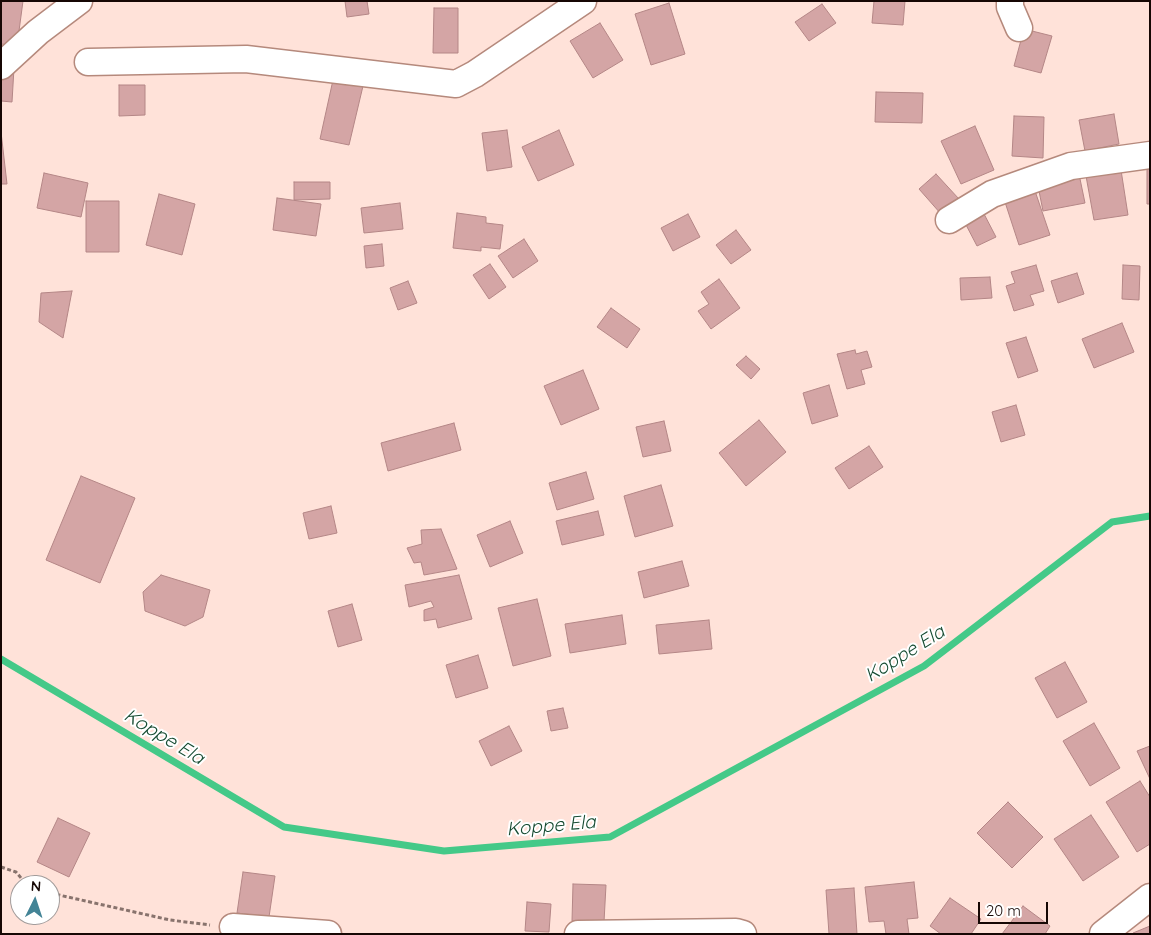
<!DOCTYPE html>
<style>
body{margin:0}
#map{position:relative;width:1151px;height:935px;overflow:hidden;background:#ffe2d9;font-family:Quicksand,sans-serif}
canvas{display:block}
.frame{position:absolute;inset:0;border:2px solid #160704;pointer-events:none}
.north{position:absolute;left:10px;top:875px;width:50px;height:50px;box-sizing:border-box;background:#fff;border:1px solid #a29c9b;border-radius:50%;rotate:4deg;font-size:14px;font-weight:700;line-height:20px;text-align:center;color:#160704}
.north::after{content:'';display:block;margin:auto;width:18px;height:22px;background:#438496;clip-path:polygon(50% 0,100% 100%,50% 72%,0 100%)}
.scale{position:absolute;left:978px;top:902px;width:70px;height:22px;box-sizing:border-box;border:2px solid #160704;border-top:0;padding-left:6px;font-size:15px;line-height:18px;white-space:nowrap;color:#160704;-webkit-text-stroke:4px #fff;paint-order:stroke}
</style>
<div id="map">
<canvas width="1151" height="935"></canvas>
<div class="frame"></div>
<div class="north">N</div>
<div class="scale">20 m</div>
</div>
<script>
const ctx = document.querySelector('canvas').getContext('2d');
ctx.lineJoin = 'round';
const poly = rows => new Path2D(rows.map(r => 'M' + r).join(''));
function trace(path, color, width, dash) { ctx.strokeStyle = color; ctx.lineWidth = width; ctx.lineCap = dash ? 'butt' : 'round'; ctx.setLineDash(dash || []); ctx.stroke(path); }
function fill(path, color) { ctx.fillStyle = color; ctx.fill(path, 'evenodd'); }
function label(font, color, halo, rows, align = 'center') {
  ctx.font = font + ' Quicksand,sans-serif'; ctx.lineWidth = 4; ctx.setLineDash([]); ctx.textBaseline = 'middle'; ctx.strokeStyle = halo; ctx.fillStyle = color; for (const [text, x, y, turn = 0] of rows) {
    ctx.save(); ctx.translate(x, y); ctx.rotate((+turn || 0) * Math.PI / 180); ctx.textAlign = isNaN(turn) ? turn : align; if (halo) ctx.strokeText(text, 0, 0); ctx.fillText(text, 0, 0); ctx.restore();
  }
}
const stream = poly([
 [1,659,284,827,444,851,610,837,924,666,1112,522,1150,516]
]);
const building = poly([
 [1,1,23,1,17,46,1,44,1,1],
 [345,1,367,1,369,14,347,17,345,1],
 [874,1,905,1,903,25,872,23,874,1],
 [669,3,685,54,651,65,635,14,669,3],
 [822,4,836,23,809,41,795,22,822,4],
 [434,8,458,8,458,53,433,53,434,8],
 [600,23,623,60,593,78,570,41,600,23],
 [1024,29,1052,36,1041,73,1014,66,1024,29],
 [1,67,14,68,12,102,1,101,1,67],
 [333,80,363,86,349,145,320,139,333,80],
 [119,85,145,85,145,115,119,116,119,85],
 [876,92,923,93,922,123,875,122,876,92],
 [1114,114,1119,144,1085,151,1079,120,1114,114],
 [1014,116,1044,117,1043,158,1012,156,1014,116],
 [975,126,994,170,961,184,941,141,975,126],
 [507,130,512,167,487,171,482,133,507,130],
 [559,130,574,165,538,181,522,147,559,130],
 [1,132,7,184,1,184,1,132],
 [1147,168,1150,168,1150,204,1147,204,1147,168],
 [1121,170,1128,215,1094,220,1086,176,1121,170],
 [44,173,88,183,81,217,37,208,44,173],
 [936,174,959,199,941,214,919,189,936,174],
 [1079,174,1085,203,1043,211,1037,181,1079,174],
 [294,182,330,182,330,199,294,200,294,182],
 [1034,188,1050,235,1019,245,1004,199,1034,188],
 [159,194,195,204,182,255,146,245,159,194],
 [277,198,321,204,316,236,273,230,277,198],
 [86,201,119,201,119,252,86,252,86,201],
 [400,203,403,229,364,233,361,208,400,203],
 [983,212,996,237,977,246,964,221,983,212],
 [457,213,486,217,486,223,503,225,500,249,481,247,481,251,453,248,457,213],
 [688,214,700,237,673,251,661,228,688,214],
 [736,230,751,250,731,264,716,245,736,230],
 [524,239,538,261,513,278,498,256,524,239],
 [382,244,384,266,366,268,364,246,382,244],
 [490,264,506,287,489,299,473,275,490,264],
 [1036,265,1044,291,1030,295,1034,305,1014,311,1006,286,1015,283,1011,272,1036,265],
 [1123,265,1140,266,1139,300,1122,299,1123,265],
 [1077,273,1084,294,1058,303,1051,281,1077,273],
 [990,277,992,298,961,300,960,278,990,277],
 [719,279,740,308,711,329,698,311,709,304,701,292,719,279],
 [408,281,417,303,398,310,390,288,408,281],
 [72,291,63,338,39,322,41,293,72,291],
 [611,308,640,329,627,348,597,327,611,308],
 [1122,323,1134,352,1094,368,1082,339,1122,323],
 [1026,337,1038,371,1018,378,1006,343,1026,337],
 [855,350,856,354,867,351,872,367,861,370,865,384,847,389,837,354,855,350],
 [746,356,760,369,751,379,736,365,746,356],
 [583,370,599,409,561,425,544,386,583,370],
 [829,385,838,416,812,424,803,393,829,385],
 [1016,405,1025,435,1001,442,992,412,1016,405],
 [759,420,786,452,746,486,719,453,759,420],
 [664,421,671,451,643,457,636,427,664,421],
 [454,423,461,450,388,471,381,443,454,423],
 [869,446,883,467,849,489,835,468,869,446],
 [586,472,594,499,557,510,549,483,586,472],
 [81,476,135,498,100,583,46,560,81,476],
 [661,485,673,526,635,537,624,496,661,485],
 [331,506,337,533,309,539,303,513,331,506],
 [598,511,604,535,562,545,556,521,598,511],
 [510,521,523,553,490,567,477,535,510,521],
 [441,529,457,569,424,575,421,562,414,563,407,548,422,544,421,530,441,529],
 [682,561,689,586,644,598,638,572,682,561],
 [161,575,210,590,203,617,185,626,145,611,143,592,161,575],
 [459,575,472,619,438,628,436,619,424,621,424,610,434,607,431,601,409,607,405,585,459,575],
 [537,599,551,656,513,666,498,608,537,599],
 [352,604,362,640,338,647,328,611,352,604],
 [622,615,626,644,570,653,565,624,622,615],
 [709,620,712,649,659,654,656,625,709,620],
 [478,655,488,688,456,698,446,665,478,655],
 [1065,662,1087,702,1057,718,1035,678,1065,662],
 [563,708,568,728,551,731,547,711,563,708],
 [1094,723,1120,768,1090,786,1063,741,1094,723],
 [509,726,522,751,491,766,479,741,509,726],
 [1150,746,1150,779,1137,751,1150,746],
 [1140,781,1150,797,1150,844,1137,852,1106,802,1140,781],
 [1008,802,1043,837,1012,868,977,833,1008,802],
 [1091,815,1119,857,1083,881,1054,839,1091,815],
 [58,818,90,833,69,877,37,862,58,818],
 [243,872,275,876,269,917,237,913,243,872],
 [914,882,918,918,907,919,909,934,886,934,884,921,869,922,865,887,914,882],
 [573,884,606,885,604,922,572,921,573,884],
 [854,888,857,934,829,934,826,890,854,888],
 [950,898,981,919,971,934,941,934,930,926,950,898],
 [527,902,551,904,549,932,525,931,527,902],
 [1023,906,1050,926,1045,934,1002,934,1023,906],
 [1150,926,1150,934,1133,934,1133,933,1150,926]
]);
const path = poly([
 [1,867,16,872,27,885],
 [50,893,170,920,210,925]
]);
const minor = poly([
 [1010,1,1010,7,1019,28],
 [88,62,246,59,456,84,475,74,583,1],
 [1,66,38,32,79,1],
 [949,220,992,194,1071,166,1150,155],
 [233,927,328,934],
 [578,934,736,932,743,934],
 [1103,934,1150,897]
]);
const waterNames = [
 ["Koppe Ela",905,654,-32],
 ["Koppe Ela",164,737,31],
 ["Koppe Ela",551,826,-5]
];
trace(stream, '#44c988', 7);
fill(building, '#d4a5a5');
trace(building, '#b48686', 1);
trace(minor, '#b5897c', 29);
trace(path, '#88736d', 3, [4, 2.5]);
trace(minor, '#fff', 26);
label('italic 19px', '#164b31', '#fff', waterNames);
</script>
